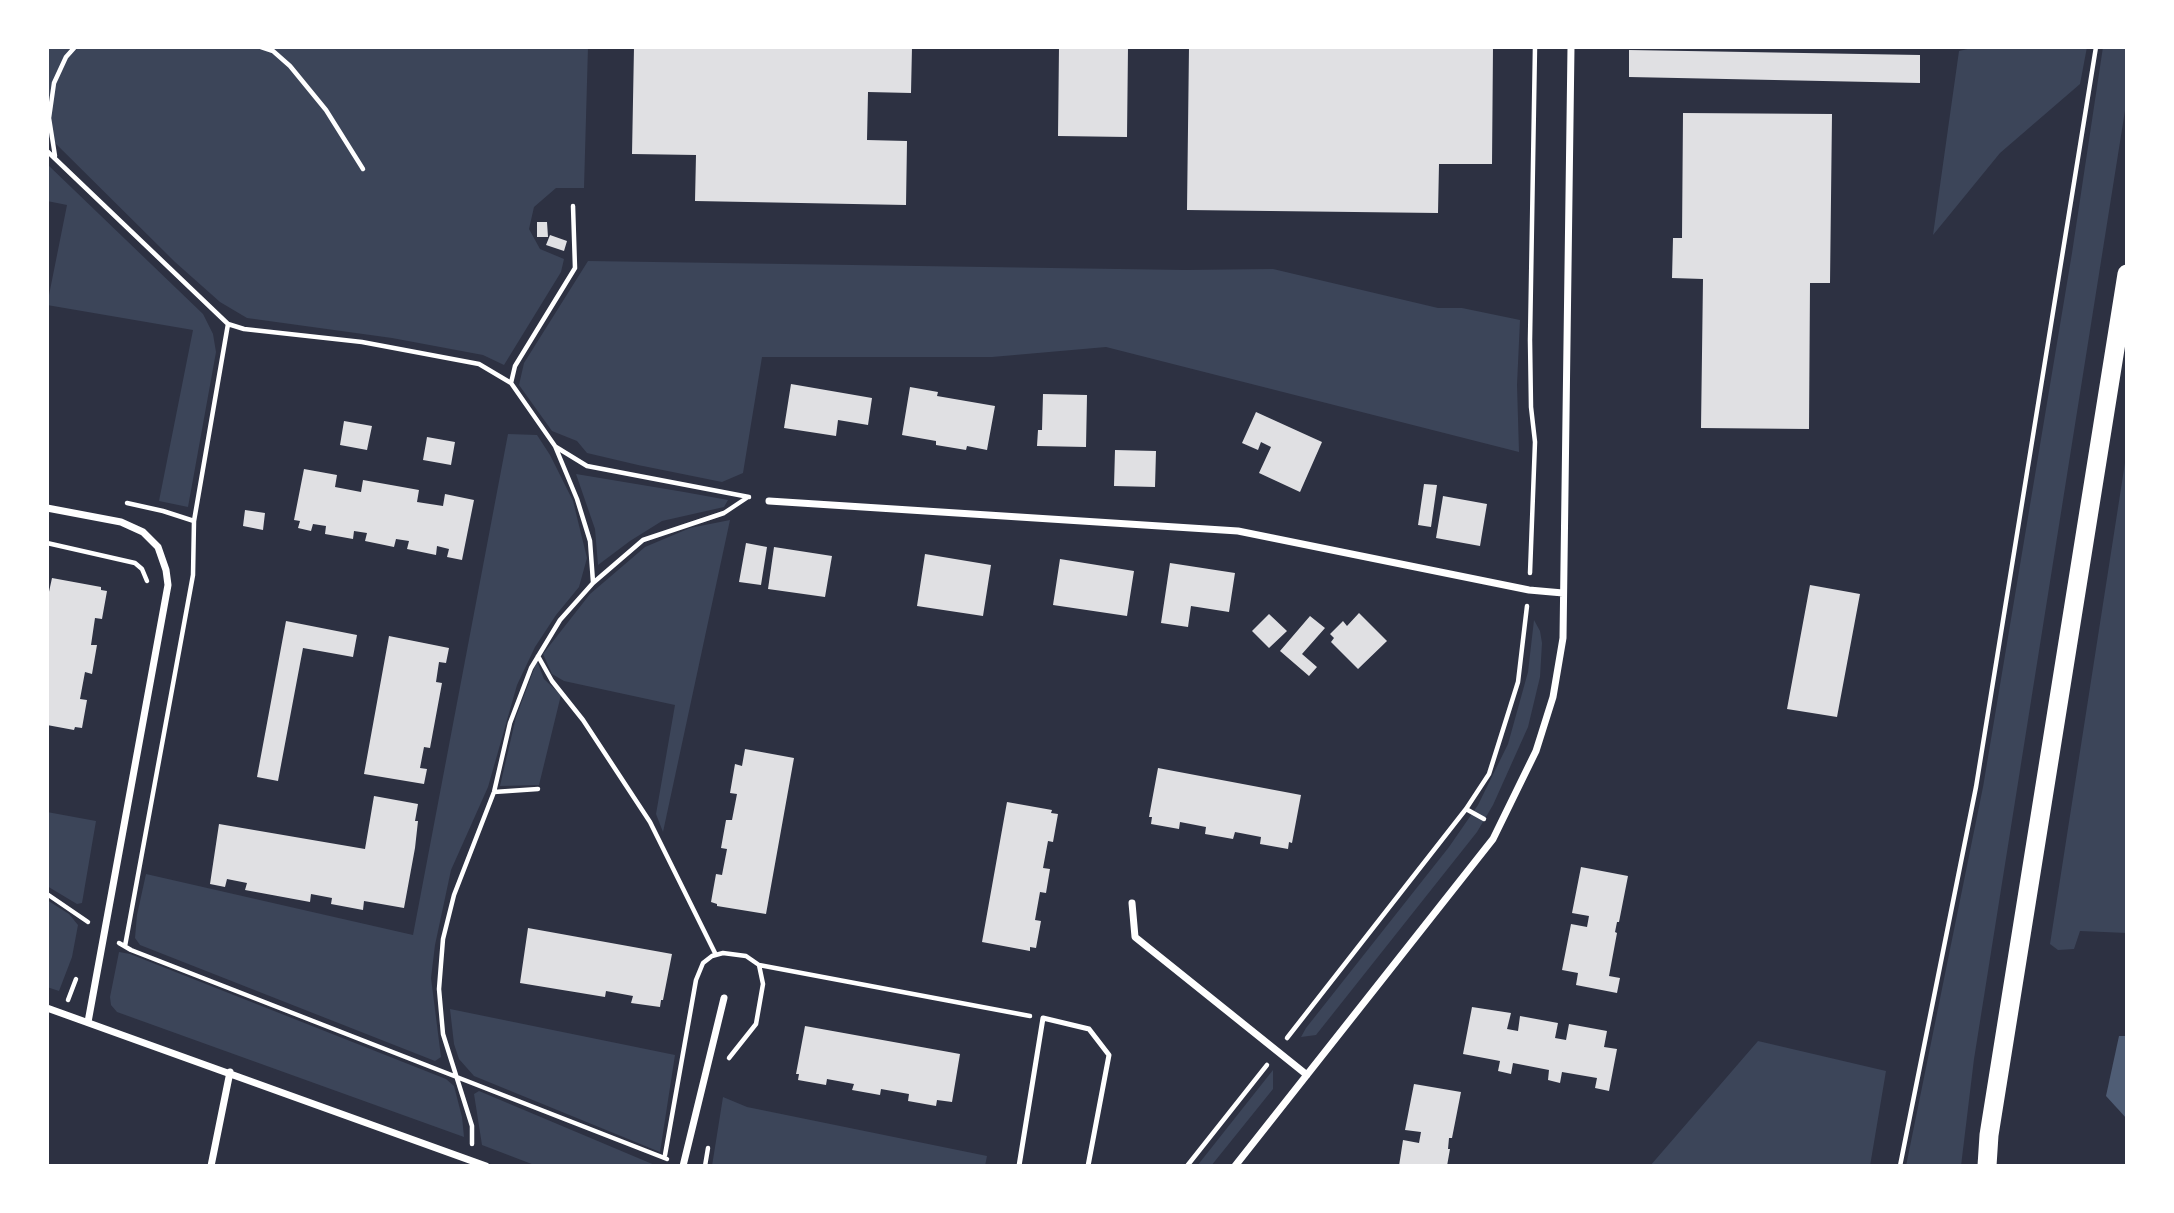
<!DOCTYPE html>
<style>
body{margin:0}
#map{position:relative;width:2174px;height:1213px;overflow:hidden;background:#2d3142;font-family:Rubik,sans-serif}
canvas{display:block}
.frame{position:absolute;inset:0;border:49px solid #fff;pointer-events:none}
</style>
<div id="map">
<canvas width="2174" height="1213"></canvas>
<div class="frame"></div>
</div>
<script>
const ctx = document.querySelector('canvas').getContext('2d');
ctx.lineJoin = 'round';
function fill(path, color) { ctx.fillStyle = color; ctx.fill(path, 'evenodd'); }
const poly = rows => new Path2D(rows.map(r => 'M' + r).join(''));
function trace(path, color, width, dash) { ctx.strokeStyle = color; ctx.lineWidth = width; ctx.lineCap = dash ? 'butt' : 'round'; ctx.setLineDash(dash || []); ctx.stroke(path); }
const green = poly([
 [47,47,588,47,584,188,556,188,534,207,529,229,540,249,564,259,561,272,504,365,483,355,392,338,247,318,220,302,175,262,47,135],
 [1976,47,2087,47,2080,84,2000,153,1933,235,1959,51],
 [2103,47,2127,47,2127,98,1974,1059,1961,1166,1906,1166,1983,787,2072,253],
 [47,164,203,314,213,334,216,352,188,507,159,501,193,330,47,305,67,205,47,201],
 [588,261,1185,270,1273,269,1438,308,1462,308,1520,320,1517,385,1519,452,1106,347,992,357,762,357,743,473,722,482,638,465,587,453,577,441,552,431,519,385,524,363],
 [508,434,537,435,550,455,573,501,587,558,579,587,556,615,535,647,517,685,488,787,451,870,435,945,431,978,441,1057,435,1061,140,945,135,938,137,915,146,874,413,935],
 [2127,450,2127,933,2080,931,2074,949,2058,950,2050,944],
 [576,474,684,492,728,500,724,507,662,521,630,541,598,565,595,529],
 [730,520,663,832,656,814,675,705,564,681,552,674,543,654,590,594,645,547,690,528],
 [1534,620,1540,631,1542,643,1540,677,1528,727,1493,805,1477,832,1316,1035,1301,1037,1306,1028,1449,847,1478,805,1508,744,1528,672],
 [537,661,544,679,561,695,539,785,500,786,516,717],
 [47,812,96,821,82,903,77,904,47,886],
 [47,900,69,914,78,925,72,957,59,991,47,987],
 [119,952,130,954,446,1079,454,1086,462,1117,464,1137,117,1012,111,1005,110,997],
 [450,1009,675,1055,660,1152,474,1076,459,1059,454,1044],
 [1758,1041,1886,1071,1870,1166,1650,1166],
 [1273,1070,1273,1089,1211,1166,1197,1166],
 [479,1091,657,1166,537,1166,482,1145,474,1094],
 [723,1097,747,1107,987,1156,985,1166,712,1166]
]);
const water = poly([
 [2119,1036,2127,1036,2127,1119,2106,1096]
]);
const building = poly([
 [634,47,912,47,911,93,868,92,867,140,907,141,906,205,695,201,696,155,632,154],
 [1059,47,1128,47,1127,137,1058,136],
 [1189,47,1493,47,1492,164,1439,164,1438,213,1187,210],
 [1629,50,1920,55,1920,83,1629,77],
 [1683,113,1832,114,1830,283,1810,283,1809,429,1701,428,1703,279,1672,278,1673,238,1682,238],
 [537,222,547,222,548,237,537,237],
 [550,235,567,241,564,251,546,245],
 [791,384,872,398,868,425,838,420,836,436,784,428],
 [910,387,938,392,937,396,995,406,987,450,967,446,966,450,936,445,936,441,902,435],
 [1043,394,1087,395,1086,447,1037,446,1038,430,1042,430],
 [1256,412,1322,442,1300,492,1259,473,1271,447,1261,442,1258,450,1242,443],
 [344,421,372,426,367,450,340,445],
 [427,437,455,442,451,465,423,460],
 [1115,450,1156,451,1155,487,1114,486],
 [304,469,337,475,335,487,361,492,363,480,419,490,417,502,443,506,445,494,474,500,462,560,447,557,449,549,437,546,436,555,407,549,409,541,396,539,394,547,365,541,367,533,354,531,353,539,325,534,326,526,313,524,311,531,298,528,300,521,294,520],
 [1424,484,1437,485,1431,527,1418,525],
 [1443,496,1487,504,1480,546,1436,538],
 [245,510,265,513,263,530,243,526],
 [746,543,767,547,761,585,739,582],
 [774,547,832,556,825,597,768,589],
 [925,554,991,565,983,616,917,606],
 [1060,559,1134,571,1127,616,1053,605],
 [1170,563,1235,573,1229,612,1191,606,1188,627,1161,623],
 [52,578,101,587,101,590,107,591,102,619,95,618,91,645,97,645,92,674,85,672,80,699,87,700,82,728,75,727,74,730,47,725,47,601],
 [1810,585,1860,594,1837,717,1787,709],
 [1359,613,1387,641,1358,669,1331,642,1334,638,1330,634,1343,621,1347,626],
 [1269,614,1287,631,1269,648,1252,631],
 [1310,616,1325,628,1302,654,1317,667,1309,676,1280,651],
 [286,621,357,635,353,657,303,648,278,781,257,777],
 [389,636,449,648,446,663,439,662,436,682,442,683,430,748,424,747,420,768,427,769,424,784,364,774],
 [745,749,794,758,766,914,717,906,717,904,711,902,716,874,722,875,727,849,721,848,726,820,732,820,737,794,730,793,735,764,742,766],
 [1158,768,1301,795,1292,843,1289,842,1288,849,1260,844,1261,837,1235,832,1233,839,1205,834,1206,827,1180,822,1179,829,1151,824,1152,817,1149,817],
 [374,796,418,804,415,821,418,821,415,848,404,908,364,901,363,910,331,904,332,898,311,894,310,902,245,890,247,883,227,879,225,887,210,884,219,824,365,849],
 [1007,802,1052,810,1051,813,1058,814,1053,842,1048,841,1043,868,1050,869,1046,893,1040,892,1035,920,1041,921,1036,948,1030,947,1030,951,982,942],
 [1581,867,1628,876,1619,922,1617,922,1615,932,1617,933,1609,976,1620,978,1617,993,1576,985,1578,973,1562,970,1571,924,1587,927,1589,916,1572,913],
 [528,928,672,954,663,1000,661,1000,660,1007,631,1003,633,996,606,991,605,997,520,983],
 [1472,1007,1511,1013,1507,1029,1518,1031,1520,1016,1558,1023,1555,1038,1566,1040,1569,1024,1607,1031,1604,1047,1617,1049,1609,1091,1595,1088,1597,1078,1562,1072,1560,1083,1548,1080,1549,1070,1513,1063,1511,1074,1498,1071,1500,1061,1463,1054],
 [805,1026,960,1054,952,1102,937,1100,936,1106,908,1101,909,1094,881,1089,880,1095,852,1090,854,1084,827,1079,826,1085,798,1080,799,1074,796,1074],
 [1414,1084,1461,1092,1452,1138,1449,1138,1448,1149,1450,1149,1447,1166,1399,1166,1403,1140,1419,1143,1421,1132,1405,1130]
]);
const path = poly([
 [261,47,273,51,290,66,326,110,363,169],
 [47,151,228,324,244,329,362,342,479,364,511,383,555,446,577,499,590,541,593,582],
 [55,156,49,118,54,83,66,57,75,47],
 [511,383,515,366,575,268,573,206],
 [556,447,587,466,749,497],
 [127,503,163,511,194,521],
 [47,543,135,563,142,569,147,581],
 [1530,573,1535,442,1531,407,1530,340,1535,47],
 [538,656,552,681,583,720,650,822,716,955],
 [494,792,538,789],
 [1466,809,1484,819],
 [47,894,88,922],
 [119,943,131,950,667,1159],
 [125,946,193,575,194,521,228,324],
 [759,965,1030,1016],
 [68,1000,76,979],
 [1287,1038,1466,809,1489,774,1518,682,1527,606],
 [472,1144,472,1126,443,1034,439,989,443,939,454,895,494,792,510,723,531,668,560,620,593,583,643,540,724,513,748,497],
 [665,1155,696,980,703,963,712,956,723,953,746,956,759,965,763,984,756,1024,729,1058],
 [705,1166,708,1148],
 [1187,1166,1267,1065],
 [1900,1166,1976,787,2096,47]
]);
const service = poly([
 [1019,1166,1043,1018,1089,1029,1109,1055,1088,1166]
]);
const minor = poly([
 [769,501,1238,531,1529,590,1563,593],
 [47,508,121,522,143,532,158,547,166,570,168,585,88,1022],
 [1132,903,1135,937,1307,1075],
 [47,1008,486,1166],
 [211,1166,230,1072],
 [683,1166,724,998],
 [1235,1166,1493,839,1536,751,1553,697,1563,638,1571,47]
]);
const trunk = poly([
 [1987,1166,1989,1135,2127,274]
]);
fill(green, '#3c4559');
fill(water, '#4f5d75');
fill(building, '#e0e0e3');
trace(path, '#fff', 4.5);
trace(service, '#fff', 5);
trace(minor, '#fff', 7);
trace(trunk, '#fff', 19);
</script>
